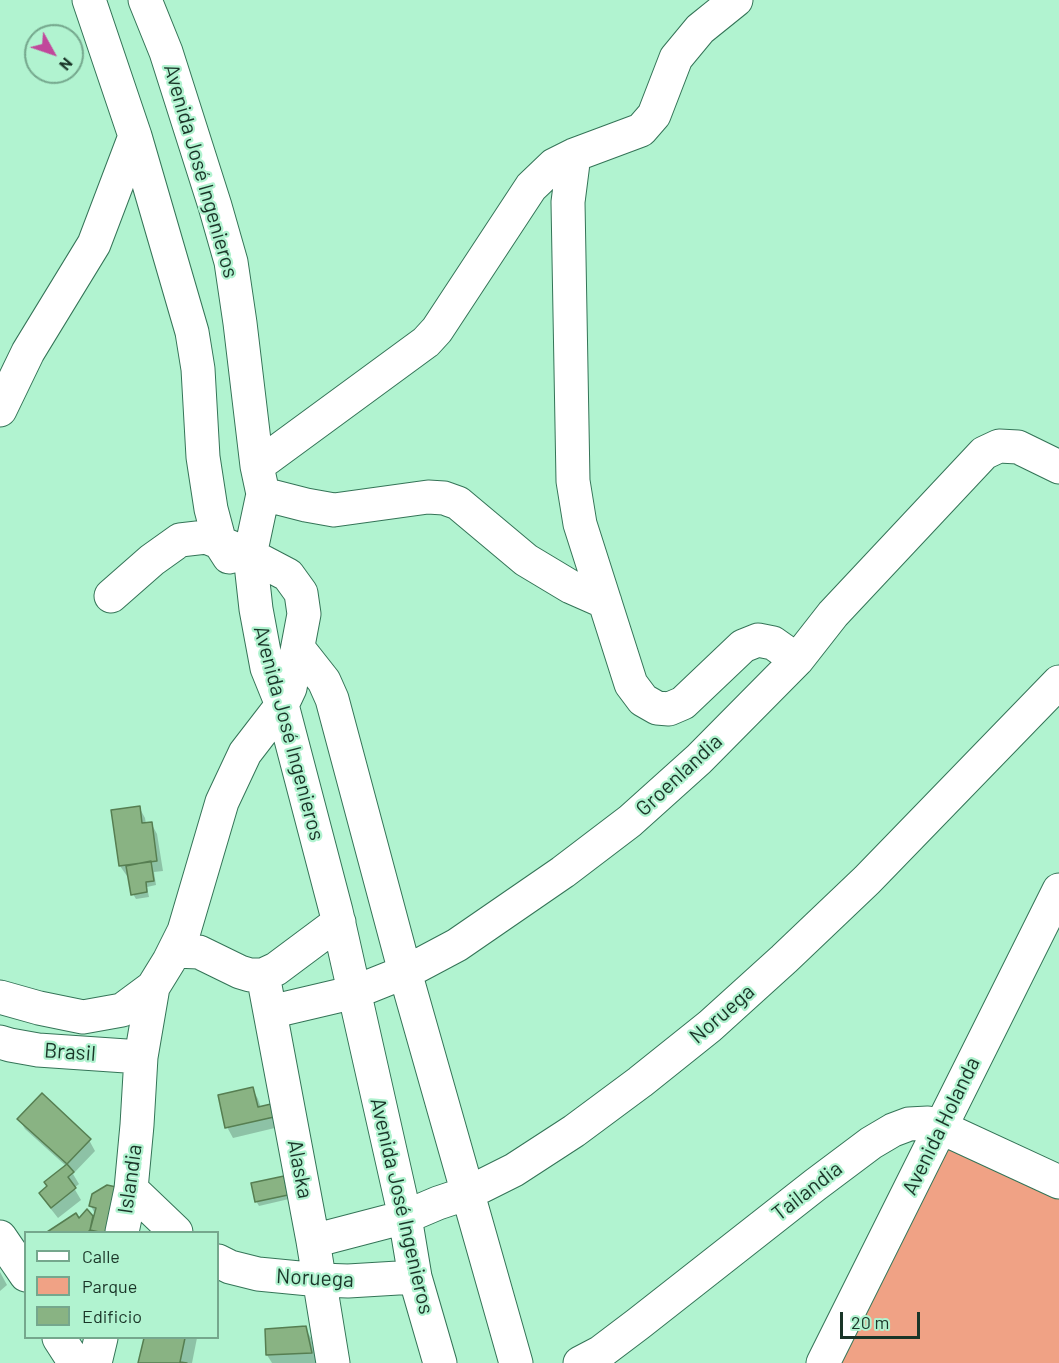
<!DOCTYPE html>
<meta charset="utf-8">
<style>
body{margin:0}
#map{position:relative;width:1059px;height:1363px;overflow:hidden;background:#b1f3d0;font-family:Barlow,sans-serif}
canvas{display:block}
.legend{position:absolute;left:24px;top:1231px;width:195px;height:108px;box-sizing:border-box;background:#b1f3d0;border:2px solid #75a78d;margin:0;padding:8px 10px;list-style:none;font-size:18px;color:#1a3528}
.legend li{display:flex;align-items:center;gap:12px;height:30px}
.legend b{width:30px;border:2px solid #75a78d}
.north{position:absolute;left:24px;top:24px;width:60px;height:60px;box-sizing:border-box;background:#b1f3d0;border:2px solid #75a78d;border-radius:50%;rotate:130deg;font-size:16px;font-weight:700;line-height:24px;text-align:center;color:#1a3528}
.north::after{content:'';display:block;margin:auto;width:21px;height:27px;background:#c1489b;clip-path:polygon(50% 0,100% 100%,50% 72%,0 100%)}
.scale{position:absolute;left:840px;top:1312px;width:80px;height:27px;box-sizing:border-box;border:3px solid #1a3528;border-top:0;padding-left:8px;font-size:18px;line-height:21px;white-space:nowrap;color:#1a3528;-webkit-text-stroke:4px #b1f3d0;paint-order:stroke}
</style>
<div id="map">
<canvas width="1059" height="1363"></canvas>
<ul class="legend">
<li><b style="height:8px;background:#fff"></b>Calle</li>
<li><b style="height:16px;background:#f0a285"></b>Parque</li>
<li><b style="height:16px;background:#89b383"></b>Edificio</li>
</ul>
<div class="north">N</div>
<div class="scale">20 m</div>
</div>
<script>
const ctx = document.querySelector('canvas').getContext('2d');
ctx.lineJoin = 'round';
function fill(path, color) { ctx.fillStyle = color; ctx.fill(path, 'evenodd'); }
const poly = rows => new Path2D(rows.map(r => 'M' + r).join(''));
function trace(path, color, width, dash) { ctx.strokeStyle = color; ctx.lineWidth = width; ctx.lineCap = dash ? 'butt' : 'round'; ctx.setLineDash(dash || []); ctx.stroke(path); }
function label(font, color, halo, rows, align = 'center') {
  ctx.font = font + ' Barlow,sans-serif'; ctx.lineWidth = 4.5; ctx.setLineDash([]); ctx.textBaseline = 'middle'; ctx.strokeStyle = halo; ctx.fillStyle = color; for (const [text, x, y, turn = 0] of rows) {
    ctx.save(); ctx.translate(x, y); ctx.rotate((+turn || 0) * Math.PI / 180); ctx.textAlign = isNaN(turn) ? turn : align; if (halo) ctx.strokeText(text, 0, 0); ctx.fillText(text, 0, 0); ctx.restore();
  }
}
const green = poly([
 [940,1127,1059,1182,1059,1363,823,1363]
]);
const shadow = poly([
 [139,807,145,818,146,824,151,823,157,834,163,871,154,872,156,885,147,887,149,897,136,899,133,894,129,876,127,876,120,866],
 [252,1088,258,1099,261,1108,270,1106,279,1127,233,1138,227,1127],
 [19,1119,89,1140,95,1151,73,1174,79,1184,74,1188,81,1200,58,1218,47,1204,41,1193,66,1166,25,1129],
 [286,1183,289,1199,259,1206,256,1201],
 [93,1195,118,1232,49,1232,75,1215,79,1220,87,1212,94,1219,95,1214,91,1206],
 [0,1272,7,1285,0,1291],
 [305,1328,311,1338,317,1363,272,1363,267,1355],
 [145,1338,197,1338,192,1363,140,1363]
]);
const building = poly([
 [140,806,142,823,152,822,157,861,119,866,111,810,140,806],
 [151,861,154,881,146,882,147,892,131,895,126,866,151,861],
 [253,1087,258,1107,271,1104,274,1117,225,1128,218,1095,253,1087],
 [42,1093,91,1139,67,1164,17,1119,42,1093],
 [67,1164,74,1172,68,1177,76,1188,51,1208,39,1193,47,1186,44,1182,67,1164],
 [284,1176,288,1195,255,1202,251,1183,284,1176],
 [107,1185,121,1188,109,1232,99,1232,90,1230,96,1208,89,1206,92,1194,107,1185],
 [87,1209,93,1216,90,1230,88,1232,47,1232,76,1213,79,1218,87,1209],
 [306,1326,312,1353,266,1355,265,1329,306,1326],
 [144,1338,185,1338,180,1362,187,1363,138,1363,144,1338]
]);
const minor = poly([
 [89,0,135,136,192,332,198,369,203,457,211,509,220,543,229,557],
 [145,0,166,52,215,206,231,262,240,323,257,466,263,494,250,555,256,609,267,668,282,705,336,911,405,1217,415,1277,440,1363],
 [574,155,568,202,573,481,580,524,631,684,643,700,657,708,669,709,683,703,743,646,758,640,773,643,797,660],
 [0,410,28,352,94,244,135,136],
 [257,466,426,342,437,330,531,187,554,165,574,155,641,130,654,115,676,58,700,29,736,0],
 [263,494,306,505,334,510,428,497,444,498,458,503,526,560,571,587,605,602],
 [111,596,152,560,180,540,206,537,250,555,288,575,301,593,304,614,290,688,282,705,245,753,222,802,184,931,169,961,153,987,141,1057,137,1125,131,1189,122,1232],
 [298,648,324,681,332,699,405,972,516,1363],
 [174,951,199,952,240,972,250,975,263,975,276,969,339,922],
 [263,975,313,1241,333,1363],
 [0,997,39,1008,83,1017,122,1010,153,987],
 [270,1012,355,992,410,970,457,945,563,872,630,821,699,759,797,660,833,614,984,453,999,446,1018,447,1059,467],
 [0,1042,10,1045,38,1050,141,1057],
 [131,1189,176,1232],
 [0,1237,26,1275],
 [313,1241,405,1217,438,1203,468,1193,514,1170,574,1131,640,1082,710,1026,784,959,867,880,1059,682],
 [218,1261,230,1267,258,1274,320,1280,348,1281,415,1277],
 [59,1338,75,1363],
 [95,1363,101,1338],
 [580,1363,601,1352,638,1324,815,1185,871,1143,893,1130,909,1124,928,1123,940,1127,1059,1182],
 [823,1363,1059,890]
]);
const streetNames = [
 ["Avenida José Ingenieros",201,171,74],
 ["Avenida José Ingenieros",289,733,75],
 ["Groenlandia",679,775,-43],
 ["Noruega",722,1014,-41],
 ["Brasil",70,1052,4],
 ["Avenida Holanda",941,1126,-64],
 ["Alaska",300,1169,79],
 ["Islandia",130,1179,-82],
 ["Tailandia",807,1191,-38],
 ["Avenida José Ingenieros",402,1206,77],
 ["Noruega",315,1278,3]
];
fill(green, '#f0a285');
fill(shadow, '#0003');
fill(building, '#89b383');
trace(building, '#567e51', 1.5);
trace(minor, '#347457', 35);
trace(minor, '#fff', 33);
label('21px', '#1a3528', '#b1f3d0', streetNames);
</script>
